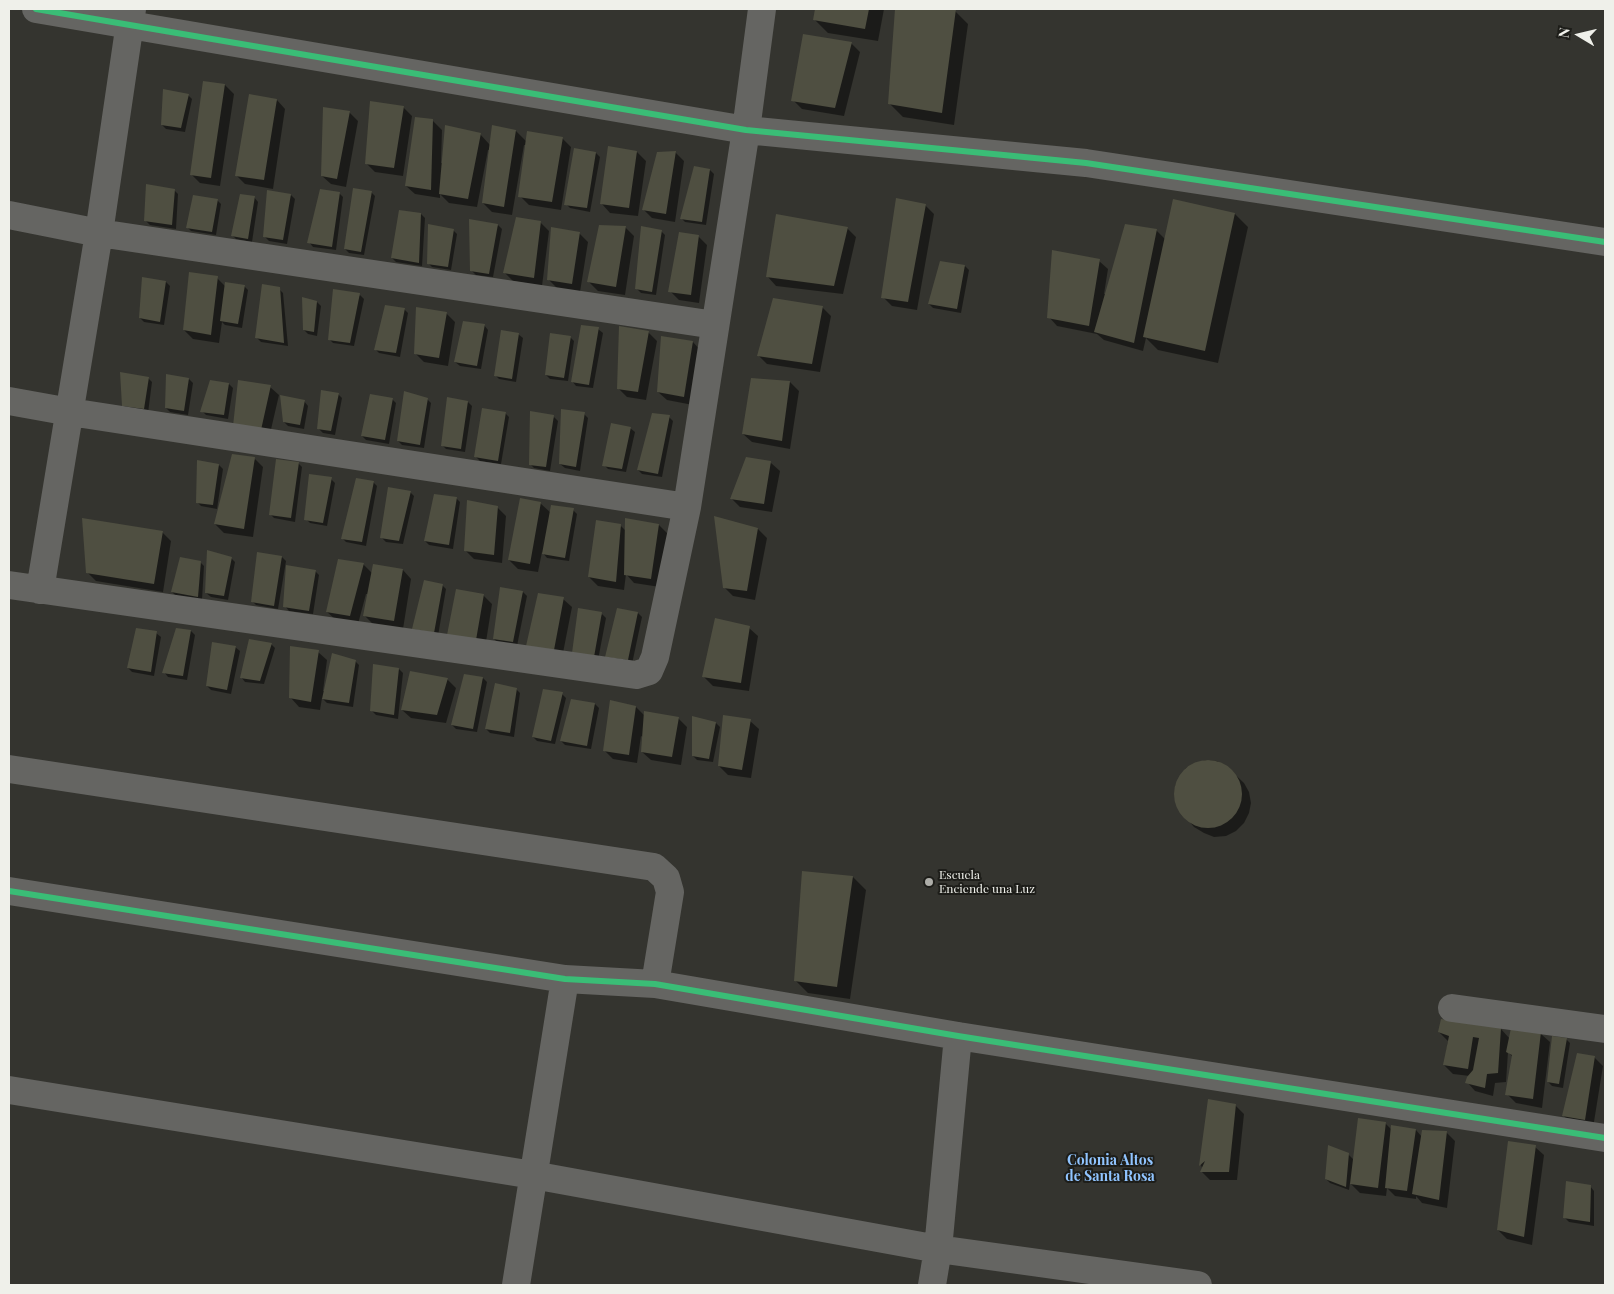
<!DOCTYPE html>
<style>
body{margin:0}
#map{position:relative;width:1614px;height:1294px;overflow:hidden;background:#34342f;font-family:"Playfair Display",serif}
canvas{display:block}
.frame{position:absolute;inset:0;border:10px solid #eff0ea;pointer-events:none}
.north{position:absolute;left:1554px;top:10px;width:50px;height:50px;-webkit-text-stroke:4px #1d1d19;paint-order:stroke;rotate:279deg;font-size:14px;font-weight:700;line-height:20px;text-align:center;color:#eff0ea}
.north::after{content:'';display:block;margin:auto;width:18px;height:22px;background:#eff0ea;clip-path:polygon(50% 0,100% 100%,50% 72%,0 100%)}
</style>
<div id="map">
<canvas width="1614" height="1294"></canvas>
<div class="frame"></div>
<div class="north">N</div>
</div>
<script>
const ctx = document.querySelector('canvas').getContext('2d');
ctx.lineJoin = 'round';
function fill(path, color) { ctx.fillStyle = color; ctx.fill(path, 'evenodd'); }
const poly = rows => new Path2D(rows.map(r => 'M' + r).join(''));
function trace(path, color, width, dash) { ctx.strokeStyle = color; ctx.lineWidth = width; ctx.lineCap = dash ? 'butt' : 'round'; ctx.setLineDash(dash || []); ctx.stroke(path); }
function label(font, color, halo, rows, align = 'center') {
  ctx.font = font + ' "Playfair Display",serif'; ctx.lineWidth = 4; ctx.setLineDash([]); ctx.textBaseline = 'middle'; ctx.strokeStyle = halo; ctx.fillStyle = color; for (const [text, x, y, turn = 0] of rows) {
    ctx.save(); ctx.translate(x, y); ctx.rotate((+turn || 0) * Math.PI / 180); ctx.textAlign = isNaN(turn) ? turn : align; if (halo) ctx.strokeText(text, 0, 0); ctx.fillText(text, 0, 0); ctx.restore();
  }
}
const shadow = poly([
 [816,9,884,9,878,41,828,33,815,20],
 [955,11,968,24,954,125,903,117,890,104],
 [851,43,860,52,844,116,802,109,793,100],
 [204,82,225,85,234,94,220,186,200,183,191,174],
 [188,95,192,99,185,132,166,129,162,125],
 [277,100,285,109,273,189,245,184,236,175],
 [403,107,412,116,403,176,375,172,366,163],
 [349,112,358,121,346,187,331,184,322,176],
 [433,121,442,130,441,163,443,163,480,134,490,145,493,127,516,131,527,142,562,138,571,147,561,210,529,205,520,196,526,145,524,145,512,215,492,212,483,203,490,150,488,150,477,207,449,203,440,194,440,198,415,194,406,186],
 [637,152,646,161,638,216,610,213,602,204],
 [675,152,684,161,675,222,652,218,643,209],
 [596,153,600,157,590,212,570,208,566,204],
 [710,170,714,174,706,225,685,222,681,218],
 [174,190,178,194,176,229,150,225,145,220],
 [371,192,375,196,364,255,349,253,345,249],
 [339,193,343,197,336,250,313,247,309,242],
 [291,195,295,199,287,244,269,241,265,237],
 [254,197,258,202,252,242,236,239,232,235],
 [217,200,221,204,216,235,191,231,187,227],
 [925,205,934,214,917,310,892,306,883,297],
 [421,214,425,218,422,266,396,262,392,258],
 [1235,214,1248,227,1218,363,1158,350,1146,338,1143,351,1104,340,1097,334,1057,326,1049,317,1099,261,1108,269,1104,294,1106,294,1156,230,1166,240],
 [540,222,549,231,542,286,513,281,504,272],
 [498,225,502,229,493,277,476,275,471,270],
 [625,227,634,236,625,295,598,291,589,282],
 [847,228,856,237,843,294,776,286,768,277],
 [453,230,457,234,451,270,432,267,428,263],
 [661,231,665,235,656,295,641,293,637,289],
 [579,233,588,242,580,292,557,288,548,279],
 [698,236,707,245,699,303,679,300,670,291],
 [965,266,969,270,961,313,933,308,929,304],
 [143,278,166,282,170,286,164,325,144,322,140,318],
 [217,278,226,287,244,286,248,290,242,328,225,325,222,322,219,343,193,339,184,330],
 [279,289,283,293,288,346,261,342,257,338],
 [360,295,364,299,354,346,333,343,329,339],
 [317,302,321,306,317,336,308,334,304,330],
 [822,307,831,316,820,372,767,364,758,355],
 [404,309,408,313,400,357,379,353,375,349],
 [446,313,455,322,448,366,424,362,415,353],
 [484,325,488,330,481,369,460,366,455,362],
 [598,329,603,333,593,388,576,386,572,381],
 [648,332,657,341,646,400,627,397,618,388],
 [518,334,523,338,516,382,499,379,495,375],
 [570,337,574,341,568,381,550,379,546,375],
 [693,342,701,351,693,405,667,400,658,392],
 [148,378,152,382,148,413,127,409,123,405],
 [189,379,193,383,188,415,170,412,166,408],
 [790,382,799,391,790,449,752,442,743,434],
 [229,384,233,388,228,419,206,415,202,411],
 [270,387,279,395,269,438,243,434],
 [338,394,342,398,335,435,323,433,318,428],
 [392,399,396,403,389,444,366,440,362,436],
 [427,399,431,403,424,448,402,445,398,441],
 [304,401,308,406,304,429,288,426,284,422],
 [468,402,472,406,465,452,446,449,442,445],
 [505,413,509,417,501,464,480,461,476,457],
 [584,414,588,418,580,471,565,468,560,464],
 [554,417,558,421,550,471,534,468,530,464],
 [669,417,673,421,662,477,642,474,638,470],
 [630,428,635,432,626,472,608,469,604,465],
 [255,459,263,467,253,537,224,533,215,524],
 [298,463,302,467,295,522,274,518,270,514],
 [771,463,780,471,772,512,740,507,731,498],
 [219,465,223,469,217,509,201,506,197,502],
 [331,479,335,483,327,526,310,523,306,519],
 [373,482,377,486,366,546,346,542,342,538],
 [410,492,414,496,403,544,386,542,381,537],
 [456,498,460,502,453,549,429,545,425,541],
 [540,503,551,513,573,510,577,514,569,561,547,558,542,552,538,572,518,569,509,560],
 [497,507,506,516,502,563,474,559,465,550],
 [716,518,758,529,767,538,755,600,733,596,724,587],
 [626,520,659,525,668,534,660,587,634,583,626,574,624,590,598,586,589,577,621,526,626,531],
 [162,532,171,541,163,592,96,581,87,572],
 [282,557,286,561,278,609,256,605,252,601],
 [231,558,235,562,228,600,211,597,206,593],
 [200,562,204,566,202,600,176,596,172,592],
 [363,564,373,574,403,570,411,579,403,629,373,624,364,615,368,594,366,594,358,624,336,620,327,612],
 [315,571,319,575,313,614,289,611,285,606],
 [442,585,446,589,438,636,418,633],
 [523,592,527,596,517,646,498,643,494,639],
 [483,595,492,604,485,648,457,643],
 [563,599,572,607,562,658,536,654],
 [638,613,642,617,632,664,610,660],
 [602,614,606,618,598,660,578,657],
 [749,628,758,636,749,691,713,686,704,677],
 [177,629,191,631,195,635,187,680,168,677,164,672],
 [156,633,161,637,154,676,132,672,128,668],
 [271,644,275,648,264,684,245,682,241,677],
 [235,647,240,651,231,694,211,690,207,686],
 [318,652,327,660,323,691,325,691,355,661,359,665,353,707,327,703,322,698,320,710,299,707,291,698],
 [399,669,403,673,398,719,376,715,372,711],
 [483,678,487,682,477,732,456,729,452,725],
 [447,679,456,688,446,723,411,718,402,710],
 [516,689,520,693,514,737,490,733,486,729],
 [562,694,566,698,555,744,537,741,533,737],
 [595,704,599,708,591,749,565,745,561,741],
 [636,707,645,716,678,718,687,727,681,765,651,760,642,752,643,737,641,736,637,763,613,759,604,750],
 [750,721,759,729,751,778,728,775,719,766],
 [716,723,720,727,713,762,697,760,693,756],
 [1206,760,1217,761,1226,766,1244,783,1249,792,1251,803,1249,813,1244,823,1236,831,1226,836,1214,837,1204,833,1194,827,1178,808,1175,798,1175,786,1180,776,1186,768,1196,763],
 [853,877,866,890,850,999,808,993,795,980],
 [1501,1029,1510,1039,1541,1034,1550,1042,1542,1108,1516,1103,1507,1094,1513,1057,1508,1052,1506,1082,1495,1083,1493,1096,1475,1091,1467,1082,1470,1076,1453,1074,1444,1065,1448,1041,1439,1032],
 [1566,1039,1570,1043,1563,1088,1552,1086,1548,1082],
 [1594,1057,1603,1066,1593,1128,1572,1125,1564,1116],
 [1209,1100,1235,1105,1244,1114,1237,1180,1210,1180,1201,1171,1203,1168,1201,1166],
 [1385,1123,1392,1130,1416,1130,1422,1137,1446,1132,1455,1141,1447,1208,1422,1203,1416,1196,1416,1199,1395,1196,1387,1188,1386,1196,1360,1193,1350,1183,1349,1190,1330,1183,1326,1179,1348,1154,1354,1160],
 [1535,1147,1544,1155,1532,1245,1507,1239,1498,1230],
 [1590,1186,1594,1191,1594,1226,1569,1222,1565,1218]
]);
const building = poly([
 [815,9,869,9,865,29,813,20],
 [895,9,956,9,942,113,888,104],
 [803,34,852,42,835,108,791,101],
 [203,81,225,84,211,178,190,175],
 [163,89,189,94,181,128,161,125],
 [249,94,277,99,264,180,235,176],
 [370,101,404,106,394,168,365,164],
 [323,107,350,111,337,179,321,176],
 [415,117,433,119,431,190,405,186],
 [445,125,481,133,468,199,439,194],
 [492,125,516,130,504,207,482,203],
 [527,131,563,137,552,202,518,197],
 [608,146,637,151,629,208,600,204],
 [574,148,596,152,587,208,564,205],
 [676,151,666,214,642,210,657,152],
 [694,166,710,169,702,222,680,219],
 [146,184,175,189,172,225,144,221],
 [353,188,372,191,361,252,344,249],
 [320,189,340,192,332,247,307,243],
 [267,190,291,194,283,240,263,237],
 [240,194,255,196,248,239,231,236],
 [193,195,218,199,212,232,186,228],
 [896,198,926,204,908,302,881,298],
 [1173,199,1235,213,1205,351,1143,337],
 [399,210,421,213,419,263,391,258],
 [776,214,848,227,834,286,766,277],
 [516,217,541,221,534,278,503,273],
 [469,219,498,224,489,274,470,271],
 [428,224,454,229,448,267,427,264],
 [1125,224,1157,229,1134,343,1094,332],
 [599,225,626,226,616,287,587,282],
 [641,226,662,230,652,292,635,289],
 [551,227,580,232,572,284,547,280],
 [679,232,699,235,691,295,668,292],
 [1052,250,1100,259,1089,326,1047,318],
 [940,261,965,265,957,309,928,304],
 [189,272,218,276,211,335,183,330],
 [142,277,166,281,160,322,139,318],
 [225,282,245,285,238,324,220,321],
 [262,284,280,287,284,343,255,338],
 [333,289,360,293,350,343,328,340],
 [302,297,317,301,314,332,303,330],
 [773,298,823,306,812,364,757,356],
 [385,305,405,308,396,353,374,350],
 [416,307,447,312,439,358,414,354],
 [463,321,485,324,477,366,454,362],
 [581,325,599,327,589,385,571,382],
 [619,326,649,331,638,392,617,389],
 [501,330,519,333,512,379,494,376],
 [550,333,571,336,564,378,545,375],
 [661,336,693,341,684,397,657,392],
 [120,372,149,377,144,409,122,406],
 [166,374,189,378,184,411,165,408],
 [751,378,790,381,782,441,742,434],
 [210,380,229,383,224,415,200,412],
 [238,380,271,385,261,430,233,426],
 [321,390,339,393,331,431,317,429],
 [404,391,428,398,420,445,397,441],
 [370,394,393,398,385,440,361,436],
 [280,395,305,400,300,425,283,422],
 [447,397,468,401,461,449,441,446],
 [482,408,506,412,498,461,474,457],
 [561,409,585,412,576,467,559,464],
 [530,411,554,415,546,467,529,465],
 [652,413,670,415,658,474,637,470],
 [611,423,631,427,622,469,602,466],
 [232,454,255,457,244,529,214,524],
 [746,457,771,461,764,504,730,499],
 [276,459,299,462,291,518,269,515],
 [197,460,219,464,213,505,196,503],
 [309,474,332,477,323,523,304,520],
 [356,478,374,481,362,542,341,539],
 [388,487,411,491,399,541,380,538],
 [434,494,457,497,449,545,424,541],
 [520,498,541,502,530,564,508,560],
 [467,500,498,506,494,555,464,551],
 [551,505,574,508,565,558,542,554],
 [714,516,758,528,747,591,723,588],
 [82,518,163,531,154,584,86,573],
 [625,518,659,524,651,579,624,575],
 [596,520,621,524,616,582,588,577],
 [207,550,232,557,224,596,205,593],
 [257,552,282,556,274,606,251,602],
 [180,557,201,561,198,597,171,592],
 [338,559,364,563,350,616,326,612],
 [373,564,403,569,394,621,363,616],
 [286,565,316,570,309,611,283,607],
 [424,580,443,584,434,633,412,629],
 [500,587,523,591,513,642,493,639],
 [456,589,484,594,476,640,447,635],
 [538,593,564,597,554,650,526,646],
 [578,608,602,612,594,657,572,653],
 [617,608,638,612,628,660,605,657],
 [715,618,750,626,741,683,702,677],
 [136,628,157,631,151,672,127,668],
 [176,628,191,630,183,676,162,673],
 [249,639,272,643,260,681,240,678],
 [212,642,236,646,227,690,206,686],
 [290,646,319,650,311,702,289,698],
 [332,653,356,660,349,703,322,699],
 [373,664,399,668,394,715,370,711],
 [410,671,448,678,437,715,401,710],
 [464,674,483,677,473,729,451,725],
 [495,683,517,688,510,733,485,729],
 [543,689,563,692,551,741,532,737],
 [571,699,595,703,587,746,560,741],
 [610,700,636,706,629,755,603,751],
 [644,711,679,717,672,757,641,752],
 [723,715,751,719,742,770,718,766],
 [692,716,716,722,709,759,692,756],
 '1174 794a34 34 0 1 1 68 0a34 34 0 1 1-68 0Z',
 [802,871,853,876,837,987,794,981],
 [1441,1019,1501,1028,1498,1073,1487,1074,1485,1088,1465,1083,1467,1077,1473,1070,1479,1038,1473,1037,1468,1069,1443,1065,1449,1036,1438,1032],
 [1511,1028,1541,1032,1533,1099,1505,1095,1512,1055,1506,1052],
 [1552,1036,1567,1038,1559,1084,1547,1082],
 [1577,1053,1595,1056,1585,1120,1562,1116],
 [1208,1099,1236,1104,1229,1172,1200,1172,1205,1161,1199,1166],
 [1358,1118,1386,1122,1378,1188,1350,1184],
 [1391,1125,1416,1129,1407,1191,1385,1188],
 [1422,1130,1447,1131,1439,1200,1412,1194],
 [1508,1141,1536,1145,1524,1237,1497,1230],
 [1328,1145,1349,1153,1346,1187,1325,1179],
 [1566,1181,1591,1185,1590,1222,1563,1218]
]);
const minor = poly([
 [36,9,746,130,1086,163,1605,242],
 [9,215,99,233,715,325],
 [9,401,70,412,687,507],
 [9,585,636,675,649,671,655,657,687,507,746,130,762,9],
 [40,590,99,233,132,9],
 [9,769,654,867,666,878,670,892,655,984],
 [9,891,565,979,655,984,958,1036,1605,1138],
 [1452,1008,1605,1029],
 [958,1036,938,1249,1198,1285],
 [9,1090,533,1175,938,1249,932,1285],
 [516,1285,565,979]
]);
const cycleway = poly([
 [36,9,746,130,1086,163,1605,242],
 [9,891,565,979,655,984,958,1036,1605,1138]
]);
const markers = [
 [929,882,5,"#aeaea9"]
];
const poiNames = [
 ["Escuela",939,875],
 ["Enciende una Luz",939,889]
];
const neighbourhoodNames = [
 ["Colonia Altos",1110,1161],
 ["de Santa Rosa",1110,1177]
];
fill(shadow, '#0007');
fill(building, '#4f4f41');
trace(minor, '#656562', 28);
trace(cycleway, '#3abd76', 6);
for (const [x, y, r, color] of markers) { const dot = new Path2D(); dot.arc(x, y, r, 0, 2 * Math.PI); ctx.fillStyle = color; ctx.fill(dot); trace(dot, '#1d1d19', 2); }
label('12px', '#eff0ea', '#1d1d19', poiNames, 'left');
label('bold 14px', '#90c4ff', '#1d1d19', neighbourhoodNames);
</script>
